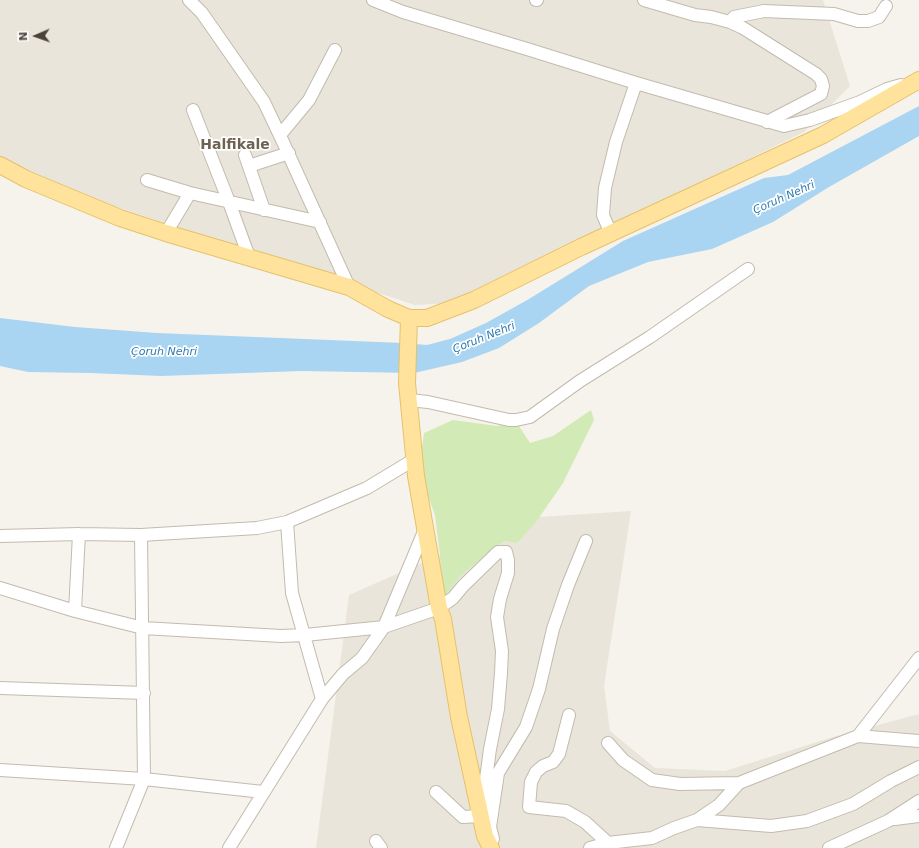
<!DOCTYPE html>
<meta charset="utf-8">
<style>
body{margin:0}
#map{position:relative;width:919px;height:848px;overflow:hidden;background:#f6f3ec;font-family:"DejaVu Sans",sans-serif}
canvas{display:block}
.north{position:absolute;left:16px;top:16px;width:40px;height:40px;-webkit-text-stroke:3px #fff;paint-order:stroke;rotate:268deg;font-size:11px;font-weight:700;line-height:16px;text-align:center;color:#4b4439}
.north::after{content:'';display:block;margin:auto;width:14px;height:18px;background:#4b4439;clip-path:polygon(50% 0,100% 100%,50% 72%,0 100%)}
</style>
<div id="map">
<canvas width="919" height="848"></canvas>
<div class="north">N</div>
</div>
<script>
const ctx = document.querySelector('canvas').getContext('2d');
ctx.lineJoin = 'round';
function fill(path, color) { ctx.fillStyle = color; ctx.fill(path, 'evenodd'); }
const poly = rows => new Path2D(rows.map(r => 'M' + r).join(''));
function trace(path, color, width, dash) { ctx.strokeStyle = color; ctx.lineWidth = width; ctx.lineCap = dash ? 'butt' : 'round'; ctx.setLineDash(dash || []); ctx.stroke(path); }
function label(font, color, halo, rows, align = 'center') {
  ctx.font = font + ' "DejaVu Sans",sans-serif'; ctx.lineWidth = 3.5; ctx.setLineDash([]); ctx.textBaseline = 'middle'; ctx.strokeStyle = halo; ctx.fillStyle = color; for (const [text, x, y, turn = 0] of rows) {
    ctx.save(); ctx.translate(x, y); ctx.rotate((+turn || 0) * Math.PI / 180); ctx.textAlign = isNaN(turn) ? turn : align; if (halo) ctx.strokeText(text, 0, 0); ctx.fillText(text, 0, 0); ctx.restore();
  }
}
const residential = poly([
 [0,0,823,0,850,86,804,132,455,303,415,305,86,197,23,169,0,174],
 [631,511,604,686,610,731,655,768,725,771,833,737,919,714,919,848,316,848,349,595,524,518]
]);
const green = poly([
 [591,410,594,420,563,483,536,522,517,543,505,541,496,546,460,576,445,596,435,515,422,479,422,448,424,433,453,420,497,426,517,423,530,443,553,436]
]);
const water = poly([
 [919,106,919,136,829,187,773,222,712,249,648,262,589,286,539,323,499,348,462,362,414,373,301,371,161,376,91,373,28,372,0,366,0,318,75,327,157,333,403,343,427,345,450,339,486,323,529,299,623,241,764,178,788,175]
]);
const minor = poly([
 [189,0,202,13,264,102,283,142,349,287],
 [373,0,403,12,527,49,636,83,784,126,810,120,860,102,887,89,901,85],
 [536,0,537,0],
 [644,0,695,15,711,17,730,22,743,28,816,74,821,79,823,86,821,94,767,122],
 [730,22,734,17,764,11,834,14,858,21,868,21,879,17,886,6],
 [193,110,229,202,249,257],
 [280,135,309,100,335,50],
 [245,155,264,210],
 [249,166,289,153],
 [147,180,190,193,320,222],
 [166,233,190,193],
 [611,234,603,215,605,188,616,142,636,83],
 [409,400,428,402,509,420,516,420,530,417,580,381,650,337,748,269],
 [287,522,292,593,322,699],
 [0,536,79,534,141,535,257,528,287,522,367,488,415,459],
 [0,588,75,611,143,628,281,636,305,635,384,627,425,529],
 [75,611,79,534],
 [0,688,144,693],
 [569,715,559,754,553,762,543,766,536,772,531,782,529,807,566,811,585,822,608,843],
 [858,736,919,658],
 [608,743,623,760,652,780,680,784,739,783,858,736,919,741],
 [0,770,144,779,263,792],
 [895,819,919,816],
 [697,820,771,826,807,821,853,804,891,781,919,767],
 [493,839,490,827,498,773,526,727,539,689,553,629,568,585,586,541],
 [376,841,381,848],
 [116,848,144,779,141,535],
 [229,848,322,699,343,674,362,658,384,627,439,608,453,598,463,586,498,552,506,552,508,560,508,573,500,599,497,617,502,651,501,673,498,709,490,749,481,816,463,817,436,792],
 [590,848,608,843,652,838,674,828,697,820,719,805,739,783],
 [829,848,888,821,919,801]
]);
const major = poly([
 [0,165,26,179,120,218,166,233,349,287,388,309,409,318,427,318,474,300,581,247,823,135,919,80],
 [409,318,407,383,416,476,439,608,443,619,459,717,485,836,491,848]
]);
const waterNames = [
 ["Çoruh Nehri",784,198,-24],
 ["Çoruh Nehri",484,338,-22],
 ["Çoruh Nehri",164,352]
];
const districtNames = [
 ["Halfikale",235,145]
];
fill(residential, '#eae5da');
fill(green, '#d2eab5');
fill(water, '#a9d4f2');
trace(minor, '#c2bbae', 14);
trace(major, '#e6c16a', 18);
trace(minor, '#fff', 12);
trace(major, '#ffe39c', 16);
label('italic 11px', '#2e7ab2', '#fff', waterNames);
label('bold 14px', '#6e6250', '#fff', districtNames);
</script>
